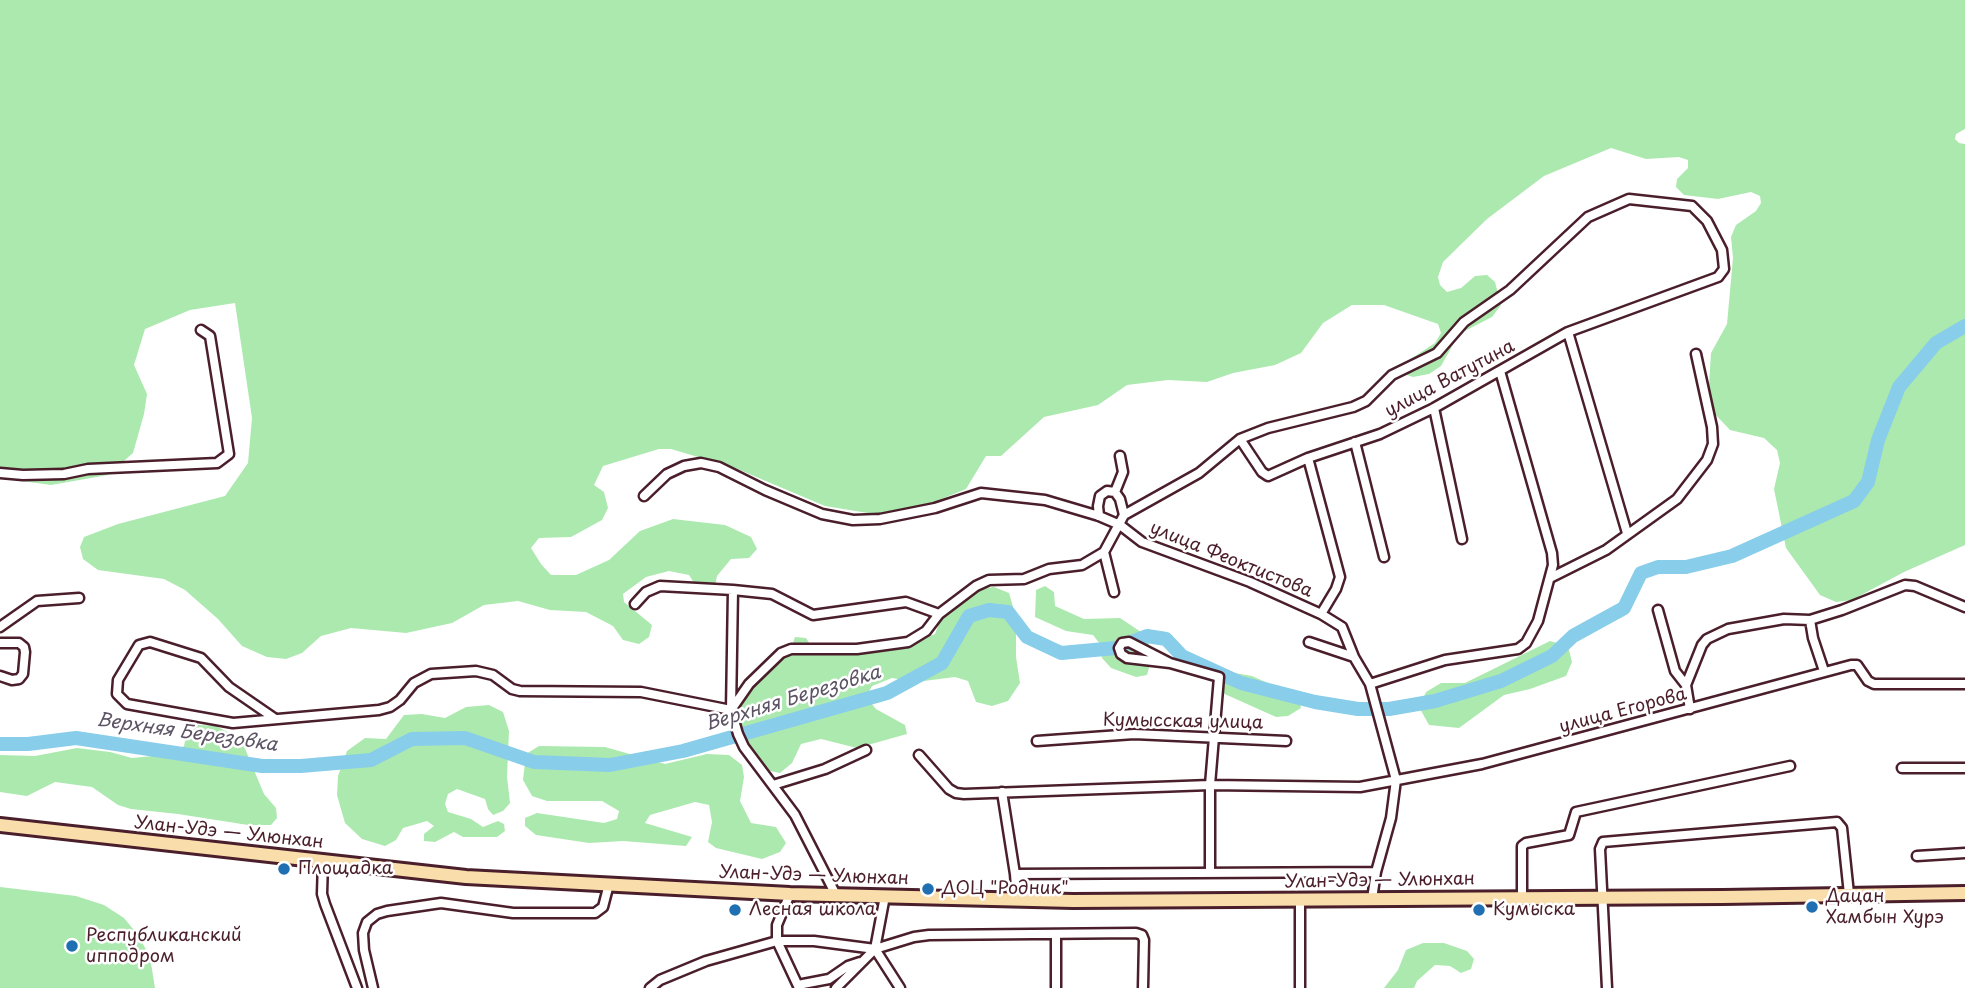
<!DOCTYPE html>
<meta charset="utf-8">
<style>
body{margin:0}
canvas{display:block;background:#fff}
</style>
<canvas width="1965" height="988"></canvas>
<script>
const ctx = document.querySelector('canvas').getContext('2d');
ctx.lineJoin = 'round';
function fill(path, color) { ctx.fillStyle = color; ctx.fill(path, 'evenodd'); }
const poly = rows => new Path2D(rows.map(r => 'M' + r).join(''));
function trace(path, color, width, dash) { ctx.strokeStyle = color; ctx.lineWidth = width; ctx.lineCap = dash ? 'butt' : 'round'; ctx.setLineDash(dash || []); ctx.stroke(path); }
function label(font, color, halo, rows, align = 'center') {
  ctx.font = font + ' "Playpen Sans",sans-serif'; ctx.lineWidth = 5; ctx.setLineDash([]); ctx.textBaseline = 'middle'; ctx.strokeStyle = halo; ctx.fillStyle = color; for (const [text, x, y, turn = 0] of rows) {
    ctx.save(); ctx.translate(x, y); ctx.rotate((+turn || 0) * Math.PI / 180); ctx.textAlign = isNaN(turn) ? turn : align; if (halo) ctx.strokeText(text, 0, 0); ctx.fillText(text, 0, 0); ctx.restore();
  }
}
const green = poly([
 [0,0,1965,0,1965,129,1956,134,1955,139,1959,143,1965,144,1965,545,1904,572,1852,600,1836,602,1820,595,1786,548,1774,489,1780,463,1777,450,1764,438,1730,430,1714,413,1709,385,1711,353,1727,324,1733,258,1731,237,1736,225,1756,211,1761,203,1760,196,1751,192,1718,199,1684,195,1676,187,1677,179,1688,168,1688,160,1679,157,1646,159,1611,148,1544,176,1487,219,1443,262,1438,277,1440,285,1447,292,1461,288,1475,276,1487,275,1495,282,1501,305,1492,317,1459,334,1441,366,1429,374,1413,377,1404,374,1403,364,1435,343,1441,333,1438,324,1384,305,1352,305,1323,323,1301,353,1275,365,1233,373,1207,382,1168,380,1127,385,1098,405,1044,417,1001,456,986,456,966,489,932,503,880,515,825,506,735,468,671,449,659,449,603,466,594,485,604,492,608,508,602,520,571,537,539,538,531,548,541,564,551,575,576,575,609,560,640,531,673,519,725,525,751,537,757,549,749,558,731,559,717,576,714,591,705,593,698,589,689,575,669,571,646,577,623,594,624,602,652,625,649,637,639,644,623,640,613,626,586,612,550,610,518,601,484,605,452,623,406,633,351,628,321,636,302,653,286,659,267,657,242,646,218,619,185,590,164,579,98,570,83,559,80,547,84,537,118,524,225,496,248,463,252,418,235,303,190,310,145,329,134,365,147,394,144,414,133,453,108,475,51,485,0,478],
 [1045,586,1054,592,1055,606,1084,619,1120,618,1147,636,1152,657,1147,675,1136,677,1111,668,1102,658,1100,644,1093,635,1066,631,1035,617,1036,590],
 [994,587,1009,593,1016,617,1016,657,1020,683,1008,701,992,706,976,702,968,681,955,677,916,682,892,678,872,686,866,697,876,709,905,725,907,734,857,748,821,739,801,744,792,763,780,773,766,770,748,746,739,724,737,701,749,675,763,668,773,652,791,649,795,637,806,638,815,652,857,652,903,647,935,634,944,610,966,591],
 [1550,641,1568,646,1572,662,1566,676,1530,689,1504,695,1459,728,1429,725,1419,707,1426,692,1441,683,1465,683],
 [1223,671,1252,676,1299,697,1301,708,1288,716,1276,717,1218,691,1214,679],
 [489,705,503,712,509,731,507,777,510,803,503,811,493,815,488,809,485,799,457,789,448,794,445,804,448,812,471,819,483,827,498,821,504,824,505,831,497,837,463,837,454,832,435,842,424,841,424,834,434,826,427,821,403,828,396,840,385,846,362,839,345,823,337,795,338,776,347,751,365,738,386,739,404,715,422,714,445,718,466,707],
 [198,725,216,726,241,739,264,794,276,808,277,818,271,825,248,825,178,814,131,809,118,805,92,787,55,782,27,796,0,792,0,755,35,756,77,748,110,752,132,758,173,754,184,746,186,736],
 [539,746,605,747,665,764,707,754,729,755,742,765,744,777,740,801,751,823,776,827,786,843,780,852,762,859,716,848,708,842,712,822,709,805,695,802,650,815,645,823,692,837,686,846,623,841,589,843,536,835,525,826,525,818,537,813,604,823,617,819,619,811,602,801,547,801,532,796,523,780,526,754],
 [0,887,76,896,104,905,124,918,138,935,150,957,155,988,0,988],
 [1423,943,1444,943,1467,951,1474,959,1471,969,1461,973,1450,966,1435,965,1417,981,1414,988,1384,988,1398,970,1406,950]
]);
const river = poly([
 [0,744,28,744,76,738,262,766,301,766,371,760,412,739,465,738,534,762,610,765,683,751,887,693,942,663,969,616,989,610,1008,612,1027,637,1061,653,1116,648,1147,636,1166,639,1182,656,1241,683,1315,702,1358,709,1389,709,1435,701,1501,681,1552,656,1573,636,1624,608,1641,573,1658,567,1686,567,1732,556,1854,501,1868,482,1878,440,1899,387,1936,343,1965,326]
]);
const minor = poly([
 [1568,332,1627,533],
 [1434,408,1462,539],
 [1240,439,1262,472,1268,476,1308,458],
 [1355,442,1384,557],
 [0,473,23,475,64,474,88,469,217,463,229,454,210,336,201,330],
 [1115,492,1123,472,1120,456],
 [644,496,667,474,684,466,701,463,719,467,765,490,822,514,853,520,880,519,935,508,981,493,1045,500,1099,516,1120,525,1142,542,1250,582,1321,614,1342,627,1354,657],
 [1099,516,1098,506,1100,496,1107,491,1115,492,1120,499,1124,515],
 [1550,578,1606,550,1677,499,1707,460,1713,444,1712,427,1696,354],
 [1114,592,1104,552,1124,515,1199,473,1240,439,1268,428,1353,407,1366,401,1392,375,1437,353,1464,322,1510,290,1588,217,1629,199,1692,206,1707,221,1722,250,1724,269,1718,277,1568,332,1434,408,1380,434,1308,458,1340,577,1336,589,1321,614],
 [635,604,646,592,660,586,733,590],
 [1658,610,1675,671,1686,685],
 [1810,620,1842,610,1905,585,1915,586,1965,607],
 [0,627,37,601,79,598],
 [1309,642,1354,657,1370,684,1396,780,1391,818,1376,872],
 [0,643,19,643,24,647,25,652,23,674,19,679,12,680,0,676],
 [1170,663,1127,658,1121,654,1119,648,1122,643,1129,642,1170,663,1219,677,1210,785,1210,873],
 [1370,684,1445,660,1518,649,1526,643,1538,621,1553,565,1552,553,1500,371],
 [1690,709,1686,685,1702,645,1707,639,1728,629,1784,619,1810,620,1813,638,1824,671],
 [731,710,749,684,781,653,791,649,857,649,908,642,926,631,939,614,976,586,989,580,1024,579,1049,569,1082,565,1104,552],
 [731,710,733,590,772,594,813,615,906,602,939,614],
 [274,718,229,687,201,658,150,642,139,645,118,680,117,694,127,704,233,723,379,710,390,707,400,700,414,683,431,674,476,671,493,675,512,689,520,691,641,692,731,710,738,734,744,747,795,815,836,895],
 [1037,741,1134,734,1286,741],
 [919,755,949,789,956,793,964,794,1210,785,1360,787,1482,764,1851,665,1857,665,1868,681,1874,684,1965,684],
 [1902,768,1965,768],
 [773,785,825,769,866,750],
 [1002,792,1015,874,1017,900],
 [1917,856,1965,853],
 [323,861,322,894,325,904,357,988],
 [1015,874,1376,872,1372,899],
 [790,894,777,925,777,941,799,988],
 [1522,897,1522,846,1526,843,1569,835,1576,812,1790,766],
 [875,949,900,988],
 [798,985,829,979,848,966,860,962],
 [373,988,364,950,363,933,367,922,377,914,387,911,441,903,513,913,595,913,603,907,609,884],
 [650,988,660,980,706,961,777,941,814,941,875,949,914,937,929,935,1136,933,1142,935,1144,940,1143,988],
 [836,988,875,949,885,896],
 [1056,988,1056,934],
 [1300,988,1300,899],
 [1607,988,1600,849,1603,842,1837,822,1842,828,1849,894]
]);
const primary = poly([
 [0,825,466,877,790,894,1073,901,1723,897,1965,893]
]);
const markers = [
 [284,869,7,"#1f6fb2"],
 [928,889,7,"#1f6fb2"],
 [1812,907,7,"#1f6fb2"],
 [735,910,7,"#1f6fb2"],
 [1479,910,7,"#1f6fb2"],
 [72,946,7,"#1f6fb2"]
];
const streetNames = [
 ["улица Ватутина",1450,379,-28],
 ["улица Феоктистова",1231,560,22],
 ["улица Егорова",1623,711,-15],
 ["Кумысская улица",1183,722,1],
 ["Улан-Удэ — Улюнхан",229,833,6],
 ["Улан-Удэ — Улюнхан",814,876,2],
 ["Улан-Удэ — Улюнхан",1380,881,-1]
];
const poiNames = [
 ["Площадка",298,869],
 ["ДОЦ \"Родник\"",942,889],
 ["Дацан",1826,897],
 ["Хамбын Хурэ",1826,918],
 ["Лесная школа",749,910],
 ["Кумыска",1493,910],
 ["Республиканский",86,936],
 ["ипподром",86,957]
];
const waterNames = [
 ["Верхняя Березовка",793,699,-17],
 ["Верхняя Березовка",187,733,8]
];
fill(green, '#ace9af');
trace(river, '#88cde9', 14);
trace(minor, '#4a1f2b', 13);
trace(primary, '#4a1f2b', 18);
trace(minor, '#fff', 8);
trace(primary, '#f9deab', 12);
for (const [x, y, r, color] of markers) { const dot = new Path2D(); dot.arc(x, y, r, 0, 2 * Math.PI); ctx.fillStyle = color; ctx.fill(dot); trace(dot, '#fff', 2.5); }
label('18px', '#4a1f2b', '#fff', streetNames);
label('18px', '#4a1f2b', '#fff', poiNames, 'left');
label('italic 19px', '#5d5364', '#fff', waterNames);
</script>
